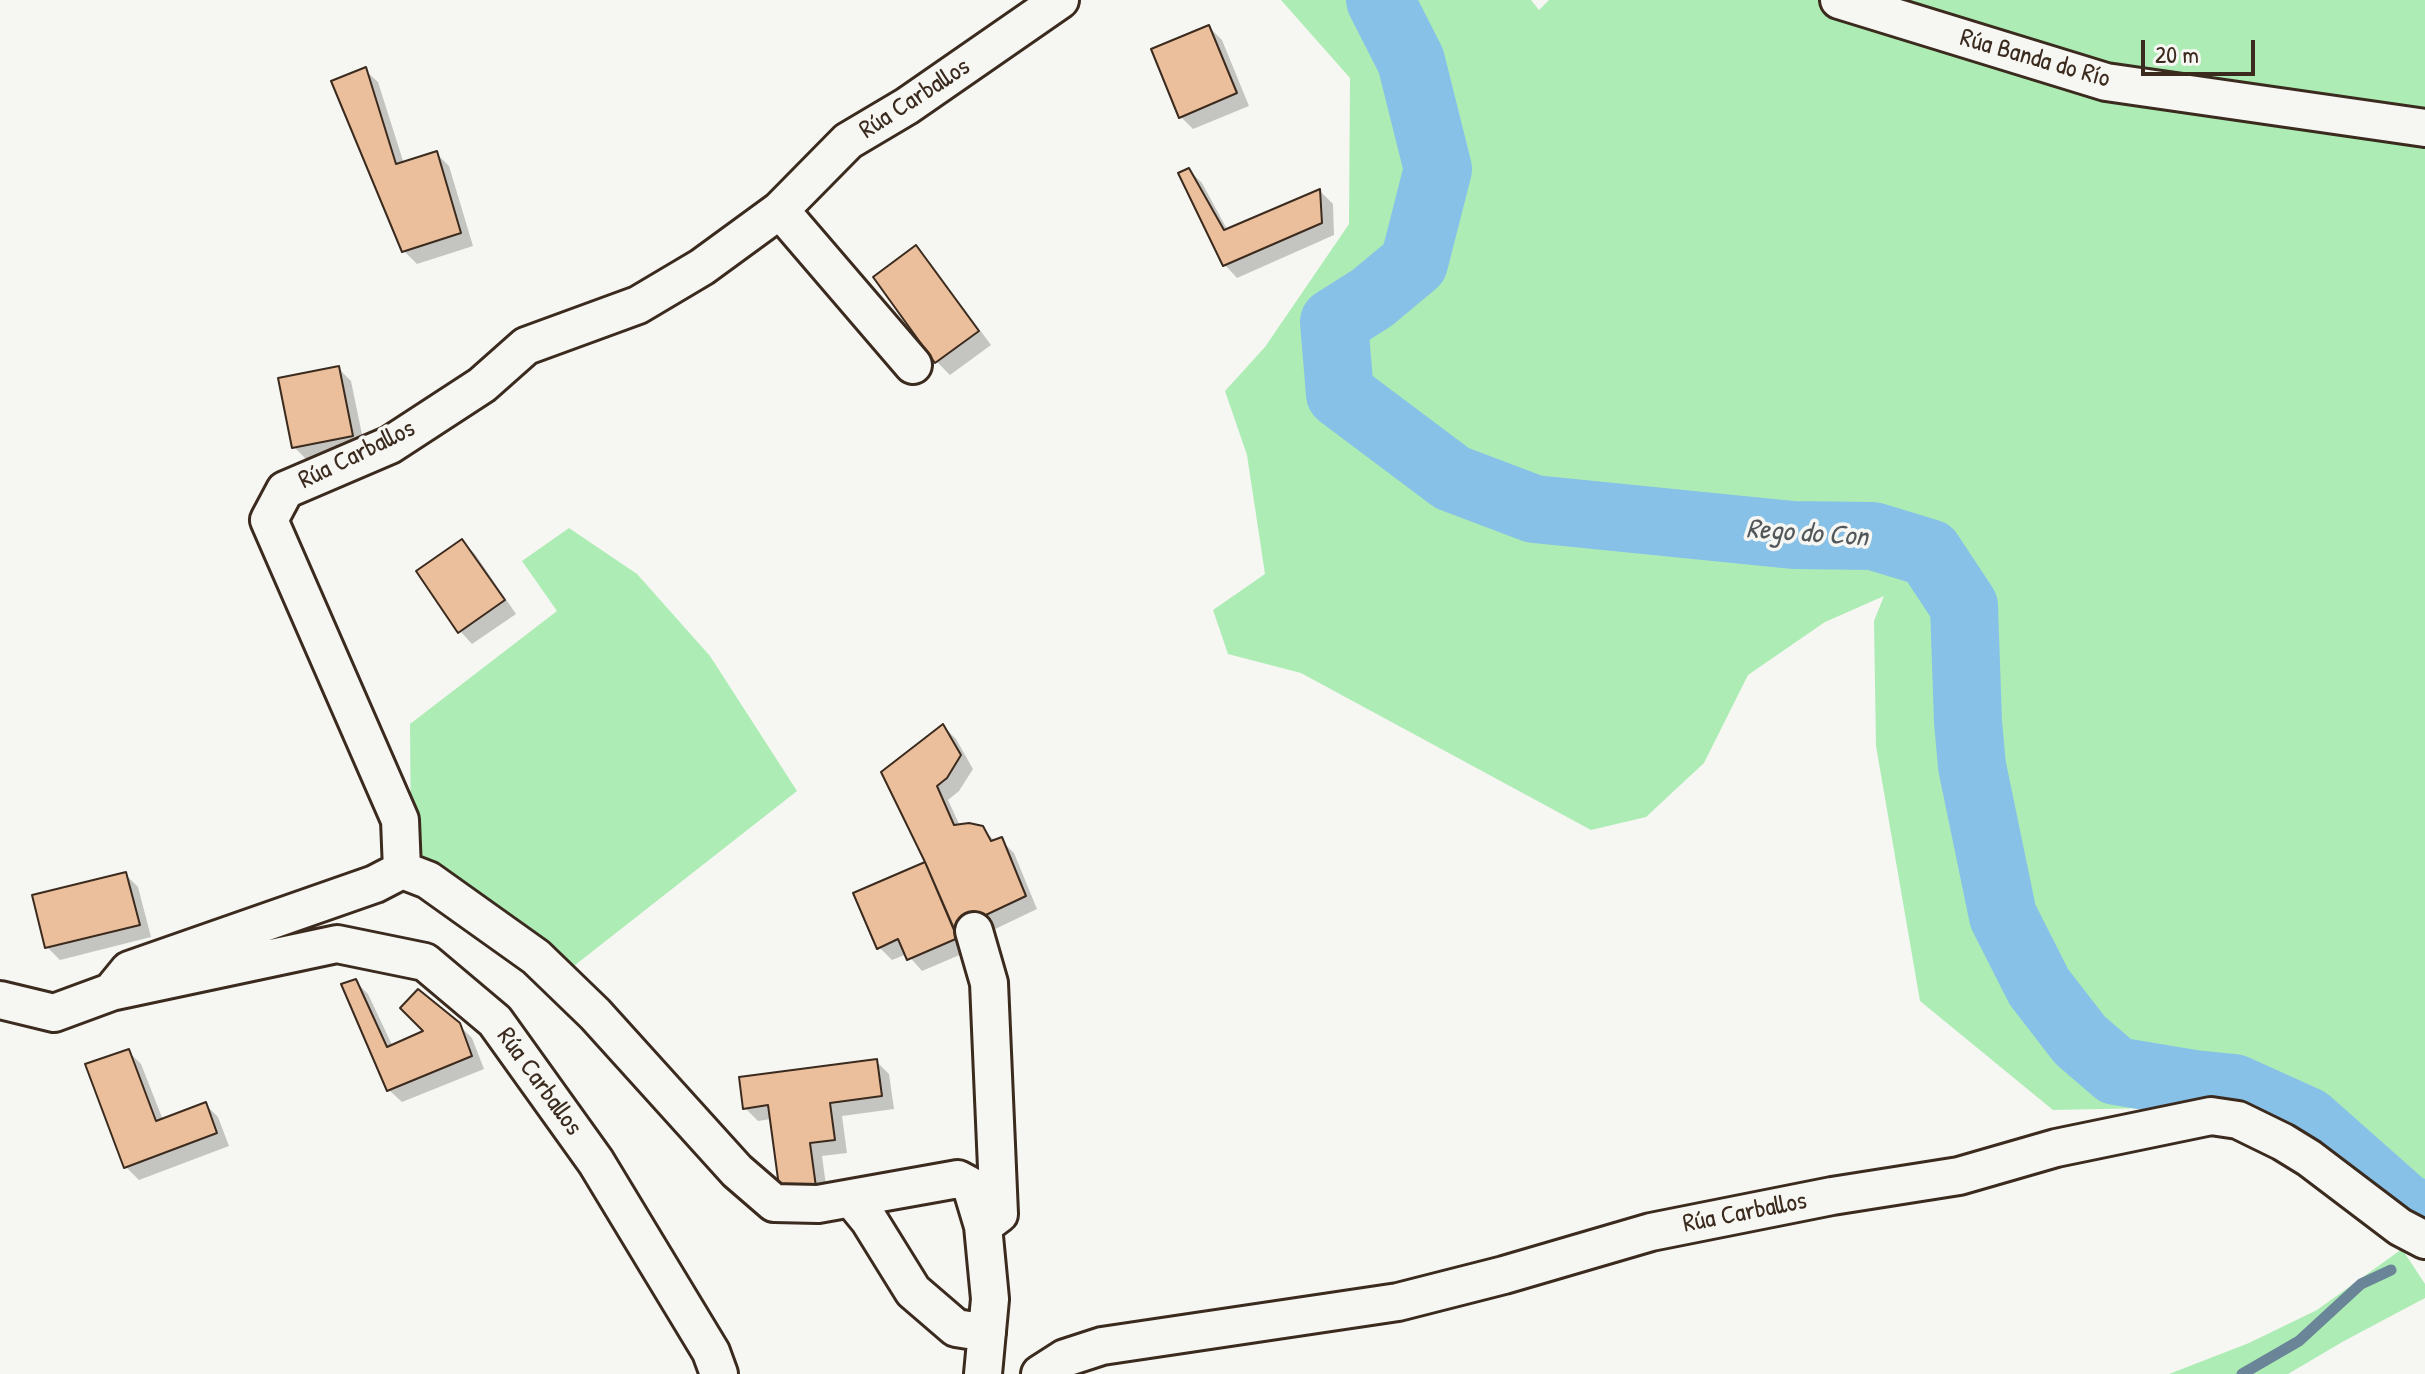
<!DOCTYPE html>
<meta charset="utf-8">
<style>
body{margin:0}
#map{position:relative;width:2425px;height:1374px;overflow:hidden;background:#f6f6f2;font-family:"Patrick Hand",sans-serif}
canvas{display:block}
.scale{position:absolute;left:2141px;top:40px;width:114px;height:36px;box-sizing:border-box;border:4px solid #3b2a1e;border-top:0;padding-left:10px;font-size:24px;line-height:28px;white-space:nowrap;color:#3b2a1e;-webkit-text-stroke:6px #f6f6f2;paint-order:stroke}
</style>
<div id="map">
<canvas width="2425" height="1374"></canvas>
<div class="scale">20 m</div>
</div>
<script>
const ctx = document.querySelector('canvas').getContext('2d');
ctx.lineJoin = 'round';
function fill(path, color) { ctx.fillStyle = color; ctx.fill(path, 'evenodd'); }
const poly = rows => new Path2D(rows.map(r => 'M' + r).join(''));
function trace(path, color, width, dash) { ctx.strokeStyle = color; ctx.lineWidth = width; ctx.lineCap = dash ? 'butt' : 'round'; ctx.setLineDash(dash || []); ctx.stroke(path); }
function label(font, color, halo, rows, align = 'center') {
  ctx.font = font + ' "Patrick Hand",sans-serif'; ctx.lineWidth = 7; ctx.setLineDash([]); ctx.textBaseline = 'middle'; ctx.strokeStyle = halo; ctx.fillStyle = color; for (const [text, x, y, turn = 0] of rows) {
    ctx.save(); ctx.translate(x, y); ctx.rotate((+turn || 0) * Math.PI / 180); ctx.textAlign = isNaN(turn) ? turn : align; if (halo) ctx.strokeText(text, 0, 0); ctx.fillText(text, 0, 0); ctx.restore();
  }
}
const green = poly([
 [1281,0,1531,0,1539,10,1549,0,2425,0,2425,1222,2400,1209,2356,1170,2248,1106,2053,1110,1920,1001,1876,746,1874,621,1884,596,1825,622,1748,675,1704,763,1646,817,1591,830,1301,673,1228,654,1213,610,1265,574,1247,455,1225,391,1265,347,1349,224,1350,78],
 [569,528,637,574,710,656,797,791,570,969,411,848,410,724,557,611,522,561],
 [2402,1249,2425,1284,2425,1298,2344,1341,2288,1374,2169,1374,2249,1343,2317,1310]
]);
const shadow = poly([
 [1209,27,1222,40,1249,106,1193,129,1180,116],
 [365,70,378,82,404,164,436,153,449,166,473,246,417,264,404,251],
 [1189,170,1202,183,1228,231,1320,191,1333,204,1334,235,1237,278,1225,265],
 [916,248,929,261,991,345,950,375,937,362,876,277],
 [338,368,351,381,365,449,307,460,294,447],
 [462,541,475,554,516,614,472,644,460,631],
 [943,726,956,739,973,769,959,791,948,800,960,826,982,828,996,842,1001,840,1014,853,1037,909,966,943,969,951,922,971,907,954,892,960,879,947,928,863],
 [125,874,138,887,151,937,60,960,47,947],
 [355,981,368,994,393,1047,426,1032,458,1024,472,1038,484,1069,402,1102,389,1090],
 [128,1051,141,1064,163,1120,205,1104,218,1117,229,1146,139,1180,126,1167],
 [876,1061,889,1074,894,1109,842,1116,847,1153,822,1156,828,1200,780,1181,771,1119,758,1121,745,1108]
]);
const stream = poly([
 [2242,1374,2299,1341,2361,1284,2391,1270]
]);
const river = poly([
 [1380,0,1411,61,1438,169,1414,263,1372,298,1334,322,1340,394,1452,478,1534,509,1793,535,1873,536,1929,553,1964,606,1968,722,1972,766,2003,916,2039,987,2080,1040,2116,1071,2194,1084,2234,1088,2307,1121,2403,1206,2425,1217]
]);
const building = poly([
 [1209,25,1237,93,1179,118,1151,49,1209,25],
 [366,67,396,164,437,151,461,233,402,252,331,81,366,67],
 [1189,168,1224,230,1320,189,1322,223,1223,266,1178,173,1189,168],
 [916,245,979,331,935,363,873,277,916,245],
 [339,366,353,436,292,448,278,378,339,366],
 [462,539,505,600,458,633,416,571,462,539],
 [943,724,961,755,947,778,937,786,954,825,969,823,983,826,991,841,1002,837,1026,896,954,930,925,862,881,772,943,724],
 [925,862,958,938,907,960,898,939,877,949,853,893,925,862],
 [126,872,140,925,45,948,32,895,126,872],
 [356,979,387,1047,423,1031,400,1008,418,989,460,1023,472,1056,387,1091,341,984,356,979],
 [129,1049,156,1121,206,1102,217,1133,124,1168,85,1064,129,1049],
 [877,1059,882,1096,830,1103,835,1140,810,1143,816,1187,776,1193,763,1181,778,1179,768,1105,743,1109,739,1077,877,1059]
]);
const minor = poly([
 [1839,0,2106,82,2425,128],
 [780,210,913,365],
 [402,870,428,880,536,957,595,1014,737,1171,774,1203,818,1204,958,1179,971,1186,983,1226,990,1299,983,1374],
 [974,931,989,983,999,1214,983,1226],
 [111,992,129,970,375,884,402,870,400,820,269,520,285,490,390,445,482,385,526,346,638,305,702,267,780,210,848,141,907,106,1060,0],
 [0,1000,54,1013,111,992,337,944,425,962,495,1021,596,1162,711,1352,719,1374],
 [851,1198,869,1220,913,1291,956,1328,987,1333],
 [1040,1374,1065,1358,1102,1346,1398,1302,1504,1275,1651,1232,1832,1196,1959,1176,2056,1148,2211,1116,2238,1120,2283,1142,2309,1158,2400,1227,2425,1240]
]);
const streetNames = [
 ["Rúa Banda do Río",2035,59,16],
 ["Rúa Carballos",915,99,-33],
 ["Rúa Carballos",357,455,-26],
 ["Rúa Carballos",539,1082,54],
 ["Rúa Carballos",1745,1213,-11]
];
const waterNames = [
 ["Rego do Con",1807,534,4]
];
fill(green, '#adedb5');
fill(shadow, '#0003');
trace(stream, '#698597', 11);
trace(river, '#88c1e7', 68);
fill(building, '#ebbf9b');
trace(building, '#3b2a1e', 2);
trace(minor, '#3b2a1e', 42);
trace(minor, '#f6f6f2', 36);
label('26px', '#3b2a1e', '#f6f6f2', streetNames);
label('italic 28px', '#52575a', '#f6f6f2', waterNames);
</script>
